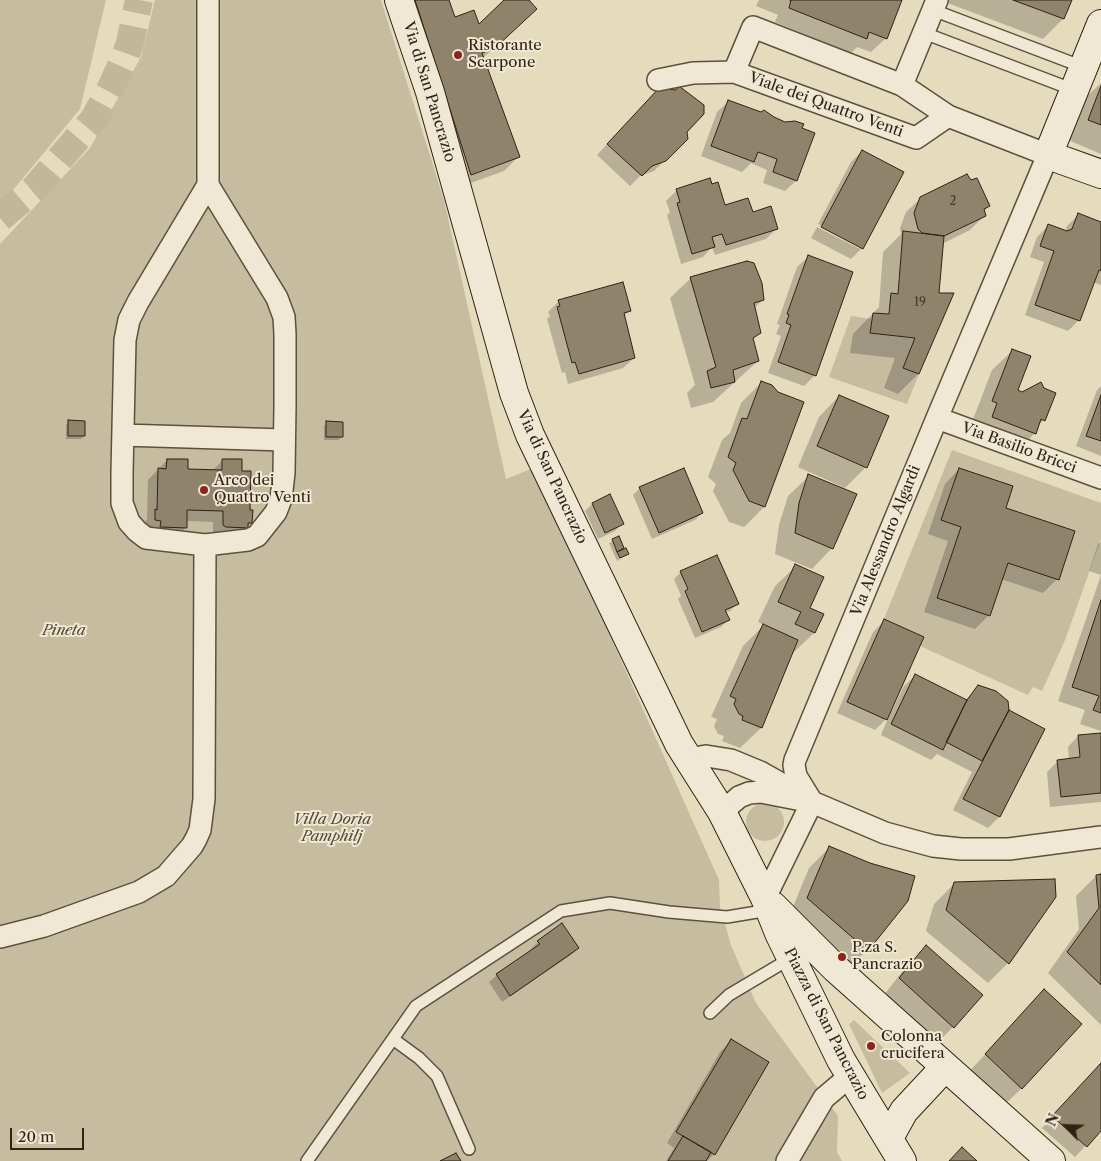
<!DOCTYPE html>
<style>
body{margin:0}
#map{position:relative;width:1101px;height:1161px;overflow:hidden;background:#e5dcbd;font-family:"Libre Caslon Text",serif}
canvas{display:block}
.north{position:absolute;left:1041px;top:1101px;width:50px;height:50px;-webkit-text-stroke:4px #eee8d4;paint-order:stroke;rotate:294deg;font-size:14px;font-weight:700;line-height:20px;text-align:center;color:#312214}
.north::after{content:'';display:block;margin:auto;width:18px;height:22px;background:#312214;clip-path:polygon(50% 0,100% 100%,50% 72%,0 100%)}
.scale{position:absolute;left:10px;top:1128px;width:74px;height:22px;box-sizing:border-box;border:2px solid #312214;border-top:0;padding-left:6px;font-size:15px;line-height:18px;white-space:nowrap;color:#312214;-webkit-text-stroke:4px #eee8d4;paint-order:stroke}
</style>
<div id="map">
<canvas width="1101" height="1161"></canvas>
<div class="north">N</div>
<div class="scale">20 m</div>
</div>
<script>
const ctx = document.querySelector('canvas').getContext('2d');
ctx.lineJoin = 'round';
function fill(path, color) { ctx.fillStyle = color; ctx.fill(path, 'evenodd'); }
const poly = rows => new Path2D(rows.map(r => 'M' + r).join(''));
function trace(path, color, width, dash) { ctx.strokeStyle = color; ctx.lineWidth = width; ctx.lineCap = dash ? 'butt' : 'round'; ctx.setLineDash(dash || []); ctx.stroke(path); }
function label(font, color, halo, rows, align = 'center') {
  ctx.font = font + ' "Libre Caslon Text",serif'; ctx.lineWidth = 4; ctx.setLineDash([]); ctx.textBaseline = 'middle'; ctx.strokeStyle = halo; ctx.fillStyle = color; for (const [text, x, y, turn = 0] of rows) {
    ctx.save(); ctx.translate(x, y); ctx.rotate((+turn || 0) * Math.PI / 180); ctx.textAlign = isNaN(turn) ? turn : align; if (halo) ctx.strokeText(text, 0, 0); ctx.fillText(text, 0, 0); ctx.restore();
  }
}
const green = poly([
 [0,0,106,0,80,109,9,195,0,202],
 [155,0,381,0,444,200,506,479,531,469,604,622,719,880,720,907,731,945,756,1003,838,1116,837,1152,842,1161,0,1161,0,244,90,148,141,57],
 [851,316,872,319,870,333,915,338,903,367,919,374,907,404,829,377],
 [952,450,1101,503,1101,539,1065,640,1042,691,1033,687,1028,695,920,646,924,637,884,619],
 '746 822a19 19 0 1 1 38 0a19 19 0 1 1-38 0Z',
 [854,1020,910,1073,882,1093,849,1024]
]);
const shadow = poly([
 [397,0,448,0,455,18,478,26,506,0,527,0,521,23,483,58,518,157,504,171,457,188],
 [759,0,901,0,886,38,871,52,857,47,851,53,775,22,778,15,756,6],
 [944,0,1071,0,1063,19,1043,39,945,2],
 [1101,83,1101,154,1068,140,1084,99],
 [648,100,686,132,687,138,654,171,640,176,630,186,597,155],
 [728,102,796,181,785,191,763,183,767,170,751,163,742,172,701,156,717,112],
 [862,151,862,248,851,259,811,238,817,227,860,249,860,246,818,224,851,162],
 [677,190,724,207,752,214,777,228,766,239,715,255,712,247,703,257,681,264,667,215,670,212,666,201],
 [921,198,989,206,984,211,984,216,970,230,942,244,918,374,898,394,884,388,895,358,850,353,853,334,879,307,883,252,901,234,900,228,906,212],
 [1078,215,1101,223,1101,285,1093,282,1079,320,1068,331,1025,315,1044,262,1030,257,1037,237,1048,226,1065,232,1067,226],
 [808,257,815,375,804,386,768,373,781,336,776,334,780,325,777,324,797,267],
 [691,278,763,300,754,308,759,333,752,340,758,361,713,402,691,408,687,393,695,385,670,298],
 [559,301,629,311,623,317,634,358,623,368,568,384,565,372,562,373,547,319,550,316,548,312],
 [1013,350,1016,391,1044,420,1037,426,1034,434,1014,454,972,422,992,370],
 [762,382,777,393,803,403,764,507,744,527,729,522,713,491,716,484,708,477,722,440,730,433,741,403],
 [1101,386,1101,456,1076,446,1097,390],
 [839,396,866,467,845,488,798,467,819,417],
 [69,422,84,436,81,439,66,439,66,425],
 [327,423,342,437,338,440,324,440,324,426],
 [167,460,186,470,212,471,223,460,241,472,251,523,236,538,213,536,213,522,186,521,185,528,175,539,144,531,145,522,147,519,148,480],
 [959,469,1004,508,1057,579,1043,593,1001,579,989,615,975,629,924,612,948,541,928,534,945,484],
 [809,476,832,548,812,569,775,554,779,525,788,496],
 [640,488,702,513,695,520,652,539,633,495],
 [610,496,622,524,615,531,598,539,585,511,592,504],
 [619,538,627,554,617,561,609,543],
 [1101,542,1101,731,1080,724,1085,710,1058,701,1101,575,1089,571,1098,544],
 [796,566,808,608,822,615,814,633,793,653,791,652,761,728,740,748,722,741,724,736,718,734,714,726,717,719,711,717,743,646,764,625,758,622,775,586],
 [681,572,737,604,730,611,725,613,728,620,721,627,695,638,678,599,681,596,674,579],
 [884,621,890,710,892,711,904,686,915,676,966,700,979,687,1008,711,1044,730,999,817,988,828,953,810,972,772,937,754,931,760,881,735,889,716,875,730,837,713,873,632],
 [1101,734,1101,802,1050,807,1047,772,1058,761,1069,760,1068,747,1078,736],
 [829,848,867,950,847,970,788,919,809,868],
 [1101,875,1101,1025,1048,973,1079,929,1076,896,1096,876],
 [954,884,1008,963,988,983,926,931,934,904],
 [538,942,578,948,571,955,502,1002,489,982,497,975,532,951,531,949],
 [926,947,953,1027,933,1047,880,1000,906,967],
 [1044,991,1022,1088,1001,1108,966,1075],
 [731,1041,714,1154,707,1161,666,1161,674,1148,667,1143,720,1052],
 [1101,1064,1101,1129,1075,1157,1042,1128]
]);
const building = poly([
 [415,0,449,0,455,17,474,10,479,24,504,0,529,0,537,9,495,48,482,53,520,157,471,175,415,0],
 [790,0,902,0,887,39,869,32,867,39,789,8,791,0,790,0],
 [1013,0,1072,0,1064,19,1013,0],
 [679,86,704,105,704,114,687,132,688,139,666,161,652,166,642,176,607,144,659,88,676,90,679,86],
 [1101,86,1101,125,1088,120,1101,86],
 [728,100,761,112,764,110,774,117,785,122,795,121,804,124,802,128,815,133,797,181,773,172,777,159,758,152,754,162,711,146,728,100],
 [862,150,904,172,863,249,821,227,862,150],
 [967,174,971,180,977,178,990,206,984,209,986,216,944,236,922,233,918,229,914,213,920,197,967,174],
 [710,178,712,184,718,182,725,205,748,198,753,212,771,206,778,229,726,245,722,234,712,237,715,247,692,254,677,203,680,202,676,189,710,178],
 [1078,213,1101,222,1101,271,1099,270,1080,321,1035,305,1054,251,1040,246,1048,224,1067,231,1072,229,1078,213],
 [903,231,944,236,939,293,954,293,919,374,903,368,915,338,870,333,873,313,889,314,891,293,898,294,903,231],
 [808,255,853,272,816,376,778,362,791,325,786,323,789,315,787,314,808,255],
 [747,261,754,263,762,283,764,300,754,303,761,333,753,338,759,361,733,370,735,382,711,388,707,371,716,367,690,277,747,261],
 [623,282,631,311,624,313,635,358,579,374,575,362,572,363,557,307,560,306,558,300,623,282],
 [1012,349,1031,356,1018,390,1022,392,1041,382,1044,388,1056,393,1045,421,1041,419,1036,434,992,417,997,403,992,401,1012,349],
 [761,381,772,385,778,392,804,402,765,507,749,501,733,470,736,463,728,457,742,418,747,419,761,381],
 [839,395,889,416,867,468,817,446,839,395],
 [1101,395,1101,441,1086,436,1101,395],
 [68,420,85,421,85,436,68,436,68,420],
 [326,421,343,422,343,437,326,437,326,421],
 [167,459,188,459,188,469,222,470,222,459,242,459,242,471,251,471,250,510,253,510,252,523,248,523,248,528,226,527,223,525,223,511,187,510,187,528,160,527,161,521,155,520,155,509,157,510,158,468,166,469,167,459],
 [684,468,703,513,659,533,639,487,684,468],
 [959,468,1013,486,1006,508,1075,531,1059,580,1008,563,990,616,937,598,961,527,941,520,959,468],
 [808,474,857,494,833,549,795,533,799,503,808,474],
 [610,494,624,524,605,533,592,503,610,494],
 [619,536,624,548,617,552,612,539,619,536],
 [626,548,629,554,620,558,617,552,626,548],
 [717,555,739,604,725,610,730,620,702,632,685,591,688,589,680,571,717,555],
 [795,564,824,577,810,608,824,614,815,633,795,624,801,612,778,602,795,564],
 [1101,600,1101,713,1093,710,1099,696,1072,687,1101,600],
 [884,619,924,637,887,720,847,702,884,619],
 [763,624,798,640,762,728,742,720,743,716,739,714,734,704,736,699,730,696,763,624],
 [915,674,967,700,943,750,891,724,915,674],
 [978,685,996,691,1008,701,1009,710,982,761,946,742,967,700,978,685],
 [1009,710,1045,729,1000,817,963,799,1009,710],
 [1101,733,1101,793,1061,797,1057,760,1080,757,1078,735,1101,733],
 [829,846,870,863,915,876,908,901,868,951,807,898,829,846],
 [1101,874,1101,985,1067,952,1099,908,1096,875,1101,874],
 [1055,879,1056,897,1009,964,946,910,954,882,1055,879],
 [562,923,579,948,510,996,496,974,540,944,537,941,562,923],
 [926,945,983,995,954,1028,899,978,926,945],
 [1044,989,1082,1024,1022,1089,985,1054,1044,989],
 [731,1039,769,1062,715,1155,676,1132,731,1039],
 [1101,1063,1101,1131,1087,1147,1052,1116,1101,1063],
 [683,1136,711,1152,706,1161,668,1161,683,1136],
 [962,1147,977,1161,949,1161,962,1147],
 [456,1153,461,1161,440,1161,456,1153]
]);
const secondaryTunnel = poly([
 [0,218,34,189,94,119,111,88,125,57,130,43,139,0]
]);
const lane = poly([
 [933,10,1083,67],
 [924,33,1074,90],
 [710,1013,729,995,791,958],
 [393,1039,419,1058,437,1076,469,1149],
 [307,1161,416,1006,561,911,610,903,669,912,727,917,769,910]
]);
const street = poly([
 [658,80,693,73,734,72],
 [902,85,937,0],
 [208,185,277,298,284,317,285,334,285,406,284,473,281,499,276,512,257,536,248,540,205,545,146,538,137,531,129,522,122,503,122,473,125,340,129,320,138,302,208,185],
 [208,185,208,0],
 [937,418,1101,478],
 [123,435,284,440],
 [688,759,706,756,731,760,760,772,799,794],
 [812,802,796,776,794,765,795,760,937,418,1048,155,948,116,902,85,753,27,734,72,916,138,948,116],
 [722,812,739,797,749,793,761,792,812,802,885,833,933,846,961,849,1009,849,1101,837],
 [765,898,812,802],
 [0,937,44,926,139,892,166,876,192,846,196,839,200,830,204,799,205,545],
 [787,1161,824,1098,850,1076]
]);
const secondary = poly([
 [399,0,430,92,514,393,530,435,679,744,722,812,765,898,779,933,841,1060,902,1161],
 [1101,24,1048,155,1101,174],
 [773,906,835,968,1051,1161],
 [889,1138,904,1111,945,1067]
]);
const markers = [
 [458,55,5,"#8f2418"],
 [204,490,5,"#8f2418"],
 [842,957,5,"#8f2418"],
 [871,1046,5,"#8f2418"]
];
const numberNames = [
 ["2",953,202],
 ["19",920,303]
];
const poiNames = [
 ["Ristorante",468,46],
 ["Scarpone",468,63],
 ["Arco dei",214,481],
 ["Quattro Venti",214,498],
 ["P.za S.",852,948],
 ["Pancrazio",852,965],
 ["Colonna",881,1037],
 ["crucifera",881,1054]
];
const streetNames = [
 ["Via di San Pancrazio",429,92,73],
 ["Viale dei Quattro Venti",826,105,20],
 ["Via Basilio Bricci",1019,448,20],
 ["Via di San Pancrazio",552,477,65],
 ["Via Alessandro Algardi",886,541,-68],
 ["Piazza di San Pancrazio",826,1024,63]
];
const parkNames = [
 ["Pineta",64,631],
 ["Villa Doria",332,820],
 ["Pamphilj",332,837]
];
fill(green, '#c6bca0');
fill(shadow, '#0003');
fill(building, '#8f836c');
trace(building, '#312214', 1);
trace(secondaryTunnel, '#c1b79b', 28, [28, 14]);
trace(lane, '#5e503e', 14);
trace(street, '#5e503e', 24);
trace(secondary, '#312214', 30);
trace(lane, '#eee8d4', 11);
trace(street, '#eee8d4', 21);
trace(secondary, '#eee8d4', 28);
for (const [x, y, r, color] of markers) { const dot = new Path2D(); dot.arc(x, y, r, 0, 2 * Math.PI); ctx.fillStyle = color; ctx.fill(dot); trace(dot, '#eee8d4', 2); }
label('12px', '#483a2a', null, numberNames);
label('15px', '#312214', '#eee8d4', poiNames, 'left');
label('15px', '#312214', '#eee8d4', streetNames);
label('italic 15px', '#564837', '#eee8d4', parkNames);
</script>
